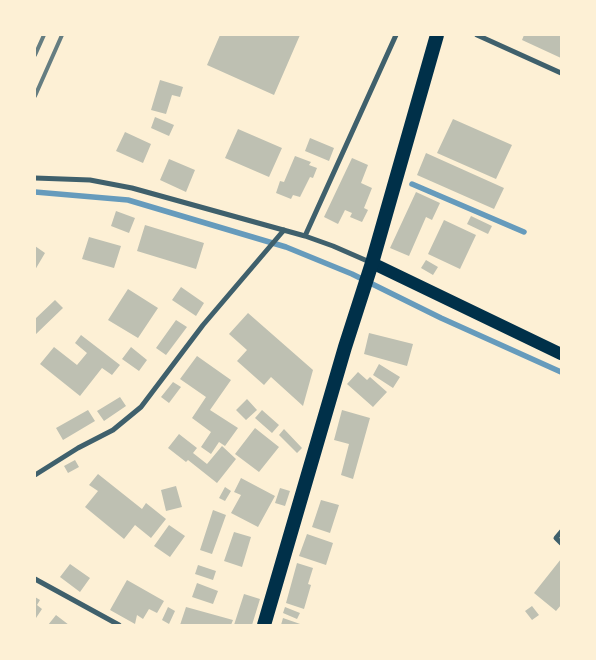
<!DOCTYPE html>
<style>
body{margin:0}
#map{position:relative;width:596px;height:660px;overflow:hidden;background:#fdf0d5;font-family:"Titillium Web",sans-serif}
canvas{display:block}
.frame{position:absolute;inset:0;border:36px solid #fdf0d5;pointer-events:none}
</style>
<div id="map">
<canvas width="596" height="660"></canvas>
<div class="frame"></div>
</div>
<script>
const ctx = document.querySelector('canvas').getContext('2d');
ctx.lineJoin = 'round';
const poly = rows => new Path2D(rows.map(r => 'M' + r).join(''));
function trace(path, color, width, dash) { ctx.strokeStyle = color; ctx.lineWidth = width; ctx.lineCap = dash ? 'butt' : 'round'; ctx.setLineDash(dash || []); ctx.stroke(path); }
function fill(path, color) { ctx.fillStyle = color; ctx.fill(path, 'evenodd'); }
const stream = poly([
 [412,184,524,232],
 [35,192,128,200,286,247,352,274,441,318,561,372]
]);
const building = poly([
 [220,35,300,35,274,95,207,65],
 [524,35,561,35,561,58,522,40],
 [160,80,183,87,180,97,172,95,166,114,151,110],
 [155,117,174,125,169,136,151,128],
 [453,119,512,145,496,179,437,153],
 [238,129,282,148,269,177,225,158],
 [125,132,151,144,143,163,116,151],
 [310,138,334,148,329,161,305,151],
 [426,153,504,188,494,209,417,175],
 [295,156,311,162,309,165,317,168,313,178,310,177,300,197,293,195,291,199,276,193,280,181,284,182],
 [352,158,368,165,361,183,372,188,364,208,368,210,362,222,350,217,352,213,345,210,338,224,324,217],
 [169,159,195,170,186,192,160,180],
 [416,192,440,203,432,220,426,217,409,256,390,248],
 [116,211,135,218,129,233,111,226],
 [471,216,492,226,488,234,467,224],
 [444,220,476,235,460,269,428,254],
 [145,225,204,243,196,269,137,251],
 [89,237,121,246,114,268,82,259],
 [35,246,45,253,35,270],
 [426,260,438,267,433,275,421,268],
 [181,287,204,303,196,316,172,300],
 [128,289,158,308,138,338,108,320],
 [55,300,63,308,35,335,35,319],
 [248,313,313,370,303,406,271,377,264,385,237,361,247,350,229,334],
 [176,320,187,327,166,355,156,348],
 [369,333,413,344,407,366,364,354],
 [81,335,120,365,112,375,102,368,80,396,40,364,54,347,77,365,87,353,75,343],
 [131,347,147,360,139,371,122,359],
 [197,356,231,380,210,410,238,428,225,446,219,442,211,454,201,447,211,432,192,418,206,397,180,379],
 [379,364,400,377,393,388,373,375],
 [358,372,367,380,370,377,387,392,373,407,347,384],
 [173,382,181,387,169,403,161,397],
 [120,397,126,406,104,421,97,411],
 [247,399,257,410,246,420,236,410],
 [88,410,95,421,63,440,56,428],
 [262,410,279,425,272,433,255,418],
 [342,410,370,418,353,479,341,475,349,444,334,440],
 [255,428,279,447,259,472,235,454],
 [284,429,302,448,297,453,279,435],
 [179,434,197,448,193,453,207,464,222,446,236,459,217,483,188,460,186,462,168,448],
 [75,460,79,467,68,473,64,466],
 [98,474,142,509,146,503,166,519,151,538,135,525,124,539,85,507,98,491,89,485],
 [241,478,275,496,258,527,231,513,241,495,234,492],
 [176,486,182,507,166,511,161,490],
 [225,487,231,491,225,501,219,498],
 [280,488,290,491,285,506,275,503],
 [321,500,339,505,330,533,312,527],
 [213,510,226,515,212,554,200,550],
 [169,525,185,536,170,557,154,546],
 [234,532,251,537,242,567,224,561],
 [307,534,333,543,326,565,299,556],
 [561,559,561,605,556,611,534,593],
 [297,563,313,568,308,584,311,585,304,609,286,603],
 [70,564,90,578,80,592,60,577],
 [198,565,216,571,213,580,195,574],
 [127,580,164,601,157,613,149,609,143,619,137,615,135,624,110,610],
 [197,583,218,591,213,604,192,597],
 [244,594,260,599,252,625,234,625],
 [35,597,40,600,37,605,42,609,36,618,35,618],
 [532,606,539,615,532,620,525,611],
 [168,607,175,611,169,624,162,620],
 [186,607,233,620,231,625,180,625],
 [285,607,300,613,297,619,283,613],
 [56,615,69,625,48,625],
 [283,618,303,625,281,625]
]);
const minor = poly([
 [477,35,561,73],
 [35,178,90,180,132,188,305,236,333,246,372,263],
 [305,236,396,35],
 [35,475,78,448,113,430,141,407,203,325,284,230],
 [561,532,556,538,561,543],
 [35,579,119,625]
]);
const primary = poly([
 [372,263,561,354]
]);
const trunk = poly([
 [264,625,345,347,372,263,437,35]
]);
const rail = poly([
 [35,55,44,35],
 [35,96,62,35]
]);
trace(stream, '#669bbc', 5.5);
fill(building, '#bec0b2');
trace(minor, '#3f606c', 5);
trace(primary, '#003049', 12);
trace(trunk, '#003049', 14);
trace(rail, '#657d81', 4);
</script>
